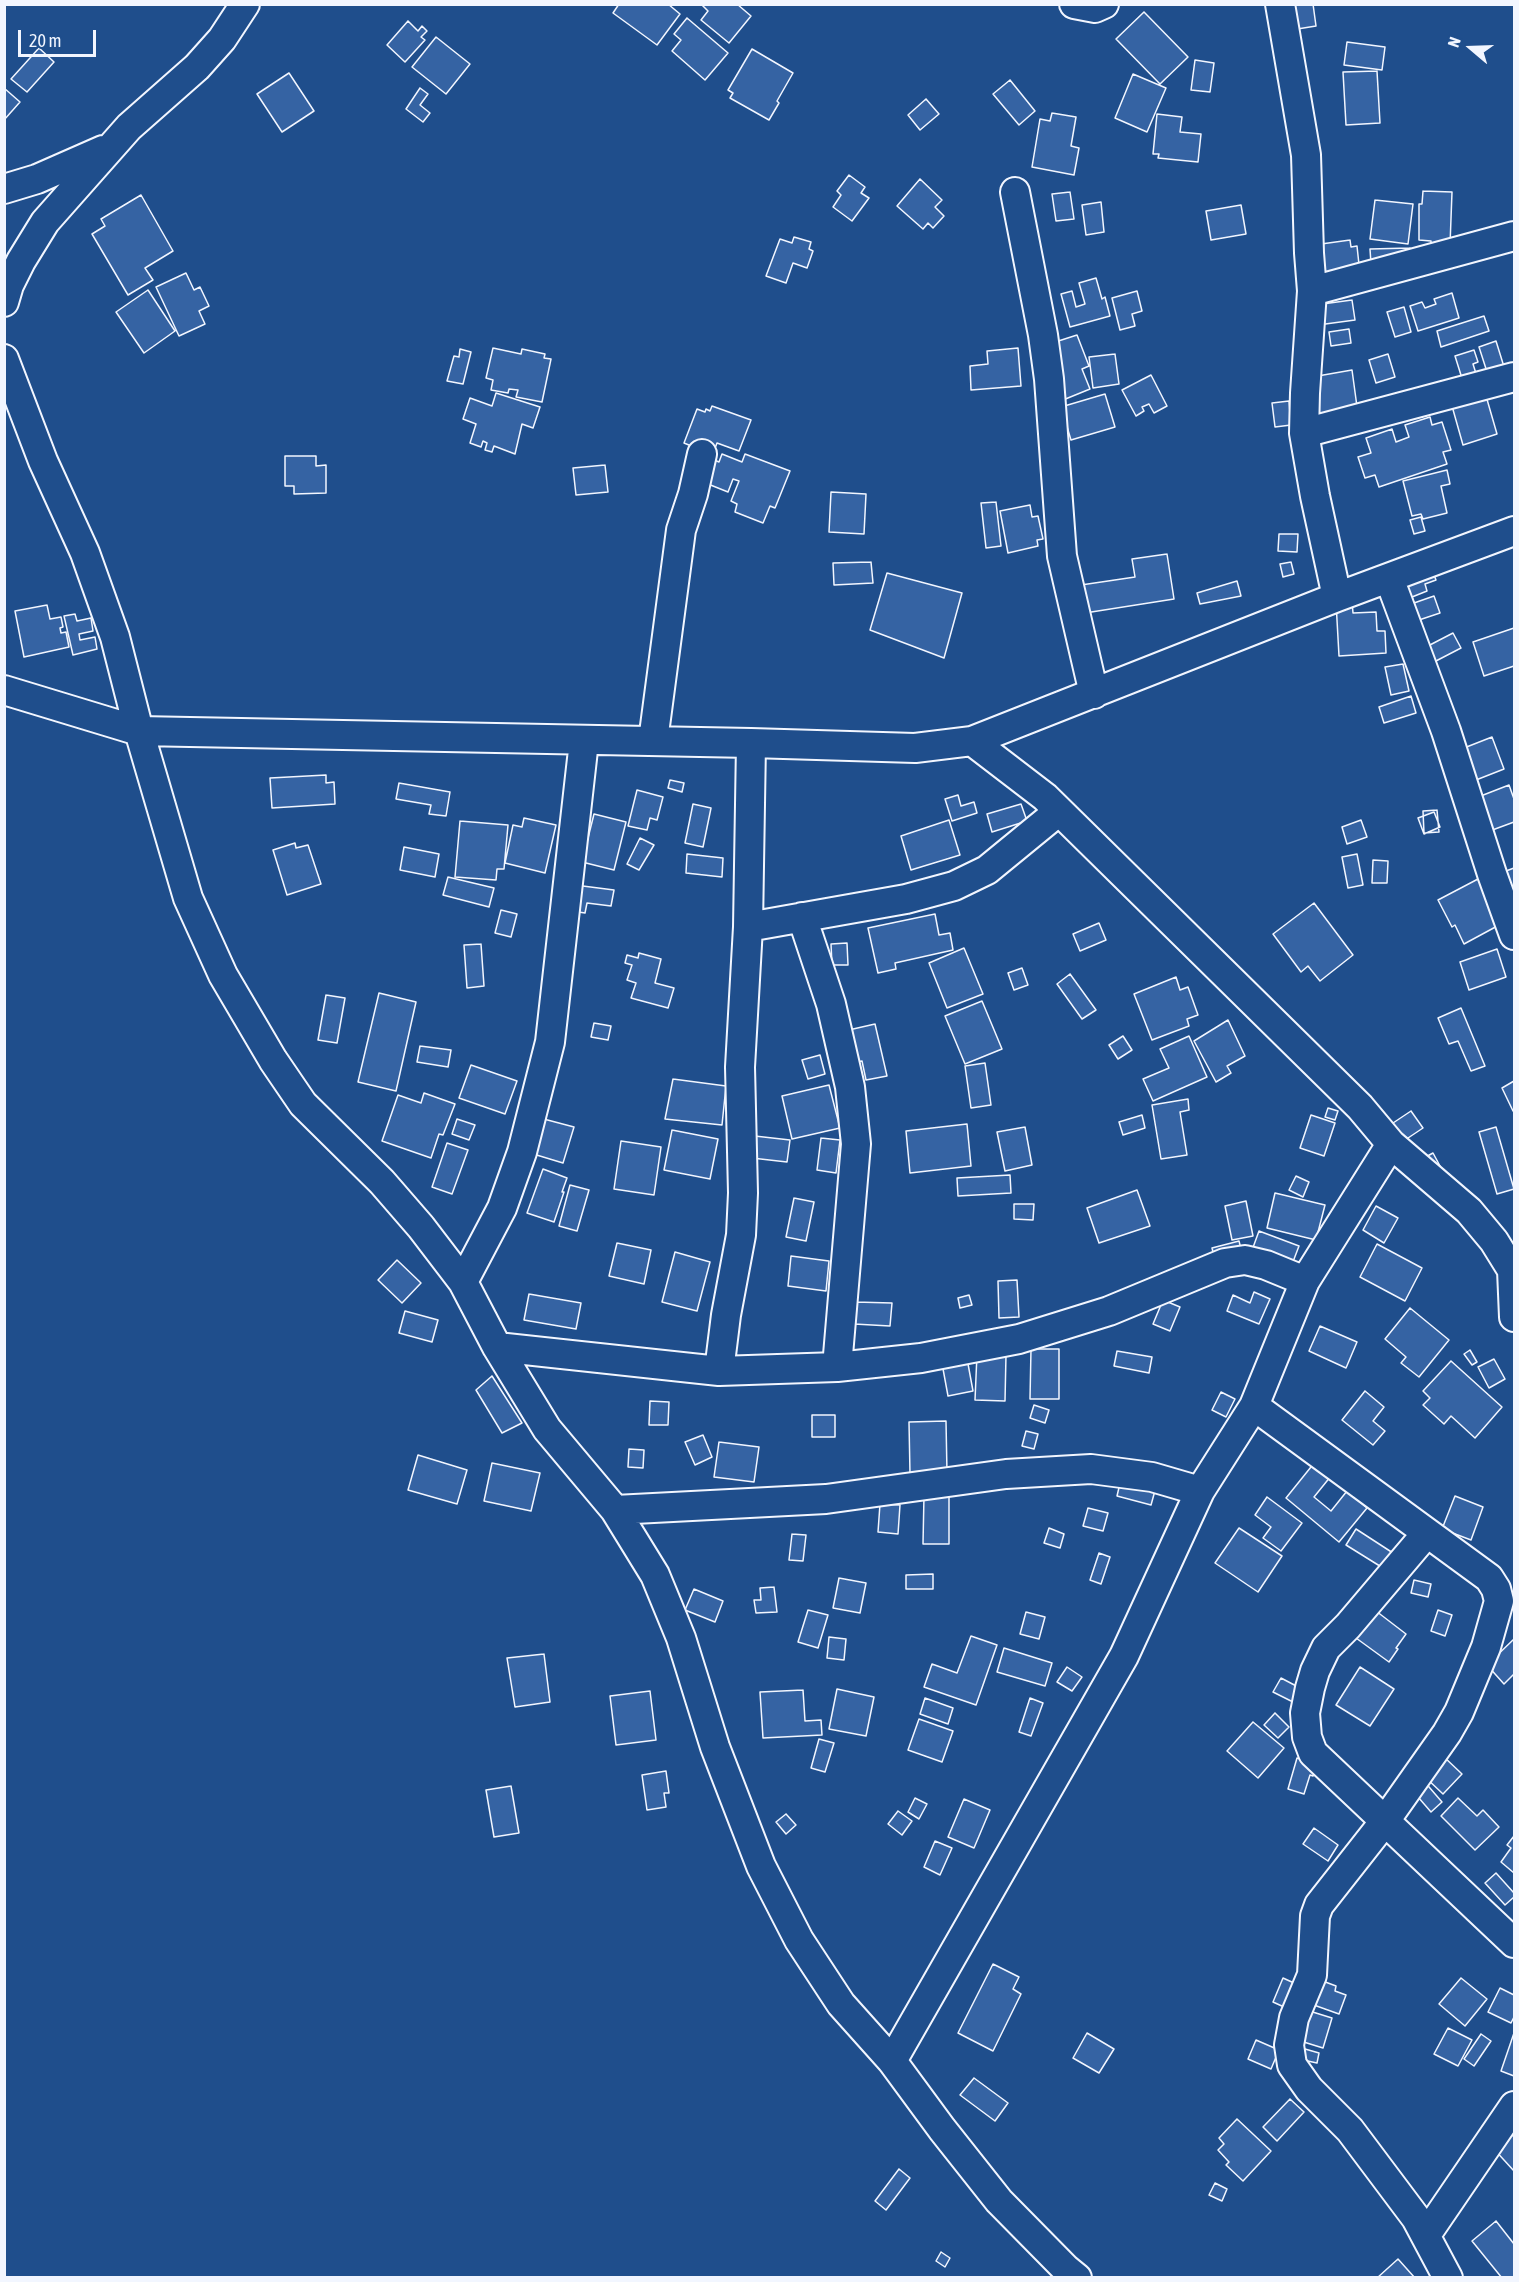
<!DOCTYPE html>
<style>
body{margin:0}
#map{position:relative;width:1519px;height:2282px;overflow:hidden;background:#1f4e8c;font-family:"Asap Condensed",sans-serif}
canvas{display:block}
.frame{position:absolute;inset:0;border:6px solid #f2f6ff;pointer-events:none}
.north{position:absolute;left:1441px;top:18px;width:60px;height:60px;-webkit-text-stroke:4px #1f4e8c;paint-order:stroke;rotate:289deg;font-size:16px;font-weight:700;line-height:24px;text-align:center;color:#f2f6ff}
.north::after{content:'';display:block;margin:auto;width:21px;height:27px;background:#f2f6ff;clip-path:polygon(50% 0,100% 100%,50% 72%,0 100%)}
.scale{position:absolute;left:18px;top:30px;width:78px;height:27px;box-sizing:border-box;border:3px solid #f2f6ff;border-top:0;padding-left:8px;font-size:18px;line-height:21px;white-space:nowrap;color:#f2f6ff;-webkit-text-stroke:4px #1f4e8c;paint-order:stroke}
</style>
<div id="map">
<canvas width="1519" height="2282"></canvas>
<div class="frame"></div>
<div class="north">N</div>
<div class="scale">20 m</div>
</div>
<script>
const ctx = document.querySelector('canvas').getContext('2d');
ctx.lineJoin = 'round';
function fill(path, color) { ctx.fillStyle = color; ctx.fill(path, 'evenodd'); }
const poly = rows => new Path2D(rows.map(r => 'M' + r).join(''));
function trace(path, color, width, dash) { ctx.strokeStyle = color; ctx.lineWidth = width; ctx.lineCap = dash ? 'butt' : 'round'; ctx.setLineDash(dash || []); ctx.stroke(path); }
const building = poly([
 [619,4,668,4,680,14,657,45,613,13,619,4],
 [701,4,737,4,751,16,729,43,701,20,708,11,701,4],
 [1281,4,1313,4,1316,26,1285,31,1281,4],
 [1144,12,1188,57,1160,84,1116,39,1144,12],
 [687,18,728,53,705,80,672,51,681,40,674,34,687,18],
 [408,21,418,31,422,26,427,31,421,37,425,40,405,62,387,45,408,21],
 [436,37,470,64,446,94,412,67,436,37],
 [1347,42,1385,47,1382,70,1344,65,1347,42],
 [39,48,54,62,27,92,11,79,39,48],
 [752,49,793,73,777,101,779,103,769,120,730,98,733,93,728,90,752,49],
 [1195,60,1214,63,1210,92,1191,90,1195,60],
 [1377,71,1380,123,1346,125,1343,72,1377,71],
 [289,73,314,111,282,132,257,94,289,73],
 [1133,74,1166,88,1147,132,1115,118,1133,74],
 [1010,80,1035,111,1019,125,993,94,1010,80],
 [4,88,20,102,4,120,4,88],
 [420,88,428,94,420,105,430,113,423,122,406,109,420,88],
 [926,99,939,114,920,130,908,115,926,99],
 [1052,113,1076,117,1071,146,1079,148,1074,175,1032,167,1040,119,1050,121,1052,113],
 [1157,114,1182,117,1180,132,1201,134,1198,162,1158,158,1159,154,1153,154,1157,114],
 [849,175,865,187,861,193,869,198,852,221,833,207,841,195,837,191,849,175],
 [920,179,942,200,935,207,944,216,933,228,928,223,923,229,897,206,920,179],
 [1423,191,1452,192,1450,245,1431,244,1431,241,1419,240,1419,204,1422,204,1423,191],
 [1070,192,1074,219,1056,221,1052,194,1070,192],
 [141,195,173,251,145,268,153,280,128,295,92,234,105,226,101,219,141,195],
 [1375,200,1413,204,1408,244,1370,239,1375,200],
 [1101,202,1104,232,1086,235,1082,205,1101,202],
 [1241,205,1246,234,1211,240,1206,211,1241,205],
 [794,237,811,242,809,249,813,251,807,268,793,263,786,283,766,276,780,239,792,243,794,237],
 [1350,240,1351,247,1357,246,1360,274,1314,273,1314,245,1350,240],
 [1410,248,1411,263,1371,264,1370,249,1410,248],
 [186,273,194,290,200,287,209,306,199,311,205,324,179,336,156,287,186,273],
 [1096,278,1102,299,1105,297,1110,316,1070,327,1061,294,1072,291,1076,307,1085,304,1079,283,1096,278],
 [148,290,175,331,144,353,116,312,148,290],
 [1137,291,1142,311,1132,314,1135,326,1120,330,1112,298,1137,291],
 [1452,293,1459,318,1418,331,1410,306,1422,302,1425,308,1436,304,1434,299,1452,293],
 [1352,300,1355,320,1318,325,1315,305,1352,300],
 [1404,307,1411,332,1395,337,1387,312,1404,307],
 [1484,316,1489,331,1441,347,1437,331,1484,316],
 [1349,329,1351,343,1331,346,1329,332,1349,329],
 [1077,335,1089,366,1082,369,1090,389,1063,400,1046,345,1077,335],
 [1496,341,1505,370,1488,375,1479,347,1496,341],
 [493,348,521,354,522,349,545,354,544,358,551,359,542,402,516,397,518,390,509,389,508,393,491,390,493,380,486,378,493,348],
 [1018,348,1021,386,971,390,970,366,988,364,987,351,1018,348],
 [460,349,471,352,463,384,447,381,454,356,459,357,460,349],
 [1474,350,1478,362,1473,364,1479,383,1465,388,1455,356,1474,350],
 [1115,354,1119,384,1093,388,1089,357,1115,354],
 [1388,354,1395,377,1376,383,1369,360,1388,354],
 [1352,370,1358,414,1319,421,1312,377,1352,370],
 [1151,375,1167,406,1154,413,1149,404,1142,407,1144,411,1136,416,1122,390,1151,375],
 [1484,389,1497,434,1463,445,1450,399,1484,389],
 [496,393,540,407,533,428,522,424,515,454,494,446,492,452,485,450,487,443,483,441,481,447,470,443,476,424,463,419,470,398,492,406,496,393],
 [1105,394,1115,427,1071,440,1061,407,1105,394],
 [1289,401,1291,425,1275,427,1272,403,1289,401],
 [712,406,751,420,739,451,717,443,714,451,701,450,684,443,697,409,705,412,706,409,710,411,712,406],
 [1430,417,1432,425,1442,422,1451,450,1443,452,1447,464,1379,487,1375,475,1365,478,1358,457,1371,453,1366,438,1392,429,1396,442,1409,437,1405,425,1430,417],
 [722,454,742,462,745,454,790,471,775,508,770,506,763,523,735,512,737,504,731,501,739,481,733,479,728,492,708,484,705,456,719,462,722,454],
 [285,456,316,456,316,466,326,465,326,493,294,494,294,486,285,486,285,456],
 [605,465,608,492,576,495,573,468,605,465],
 [1447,470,1450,484,1441,486,1447,513,1423,519,1421,514,1412,516,1403,481,1447,470],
 [831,492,866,494,864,534,829,532,831,492],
 [996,502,1001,546,986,548,981,503,996,502],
 [1030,505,1032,517,1038,516,1043,539,1037,540,1038,546,1008,553,1000,511,1030,505],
 [1421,517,1425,531,1414,534,1410,520,1421,517],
 [1279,534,1298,534,1297,552,1278,551,1279,534],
 [1167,554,1174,599,1085,613,1081,585,1135,577,1132,559,1167,554],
 [871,562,873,583,834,585,833,563,871,562],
 [1291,562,1294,574,1283,577,1280,564,1291,562],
 [1431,567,1436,580,1425,584,1427,591,1412,597,1414,603,1434,596,1440,613,1410,623,1395,579,1431,567],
 [887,573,962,593,944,658,870,630,887,573],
 [1237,581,1241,596,1200,604,1197,593,1237,581],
 [1352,601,1353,613,1376,612,1377,631,1385,631,1386,653,1339,656,1336,602,1352,601],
 [47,605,50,619,61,617,63,627,60,628,61,633,66,632,69,647,24,657,15,611,47,605],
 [75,614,77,621,91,618,93,631,79,634,80,640,95,637,97,649,73,655,64,616,75,614],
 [1514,628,1514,666,1484,676,1473,642,1514,628],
 [1453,633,1461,648,1434,662,1426,647,1453,633],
 [1403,664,1409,691,1391,695,1385,667,1403,664],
 [1411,696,1416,713,1384,723,1379,707,1411,696],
 [1492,737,1504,769,1476,780,1464,748,1492,737],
 [326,775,326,783,334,782,335,804,272,808,270,778,326,775],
 [670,780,684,783,682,792,668,788,670,780],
 [399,783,450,792,446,816,429,814,431,805,396,799,399,783],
 [1509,785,1514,799,1514,822,1487,832,1473,799,1509,785],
 [637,790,663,797,657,820,650,818,647,830,628,826,637,790],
 [958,795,961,806,974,802,977,813,952,821,945,799,958,795],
 [693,804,711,808,703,847,685,843,693,804],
 [1021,804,1027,821,992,832,987,814,1021,804],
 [1437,810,1439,832,1424,833,1423,811,1437,810],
 [1434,812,1440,827,1424,834,1418,818,1434,812],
 [594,814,626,822,614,870,582,862,594,814],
 [524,818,556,825,545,873,505,863,513,825,522,827,524,818],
 [949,820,960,855,911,870,901,836,949,820],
 [1361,820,1367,837,1347,844,1342,827,1361,820],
 [460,821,508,825,504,869,497,869,496,880,455,877,460,821],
 [640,838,654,845,639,870,627,864,640,838],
 [295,843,296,848,308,845,321,884,287,895,273,850,295,843],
 [404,847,439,854,435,877,400,870,404,847],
 [687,854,723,858,722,877,686,873,687,854],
 [1357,854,1363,885,1348,888,1342,857,1357,854],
 [1373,860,1388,861,1387,883,1372,883,1373,860],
 [1514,868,1514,903,1498,874,1514,868],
 [448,877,494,888,489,907,443,895,448,877],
 [1478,879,1501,924,1464,944,1455,925,1452,927,1438,900,1478,879],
 [575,885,614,890,611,906,587,903,585,913,572,911,575,885],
 [1314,903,1353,955,1320,981,1308,966,1301,972,1273,934,1314,903],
 [501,910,517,914,511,937,495,933,501,910],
 [935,914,939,935,950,933,953,950,895,963,896,969,878,973,868,928,935,914],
 [1099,923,1106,940,1080,951,1073,934,1099,923],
 [847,943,848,965,832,965,831,944,847,943],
 [481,944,484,986,467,988,464,945,481,944],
 [964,948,983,994,947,1008,929,963,964,948],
 [1497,949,1506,977,1469,990,1460,962,1497,949],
 [639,953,661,959,655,983,674,988,668,1008,631,998,636,983,627,980,632,965,625,963,627,955,638,958,639,953],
 [1022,968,1028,985,1014,990,1008,973,1022,968],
 [1070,974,1096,1010,1082,1019,1057,984,1070,974],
 [1176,977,1180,990,1188,987,1198,1015,1187,1019,1189,1026,1152,1040,1134,994,1176,977],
 [379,993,416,1002,396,1091,358,1082,379,993],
 [326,995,345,998,337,1043,318,1040,326,995],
 [982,1001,1002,1049,965,1064,945,1016,982,1001],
 [1461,1008,1485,1066,1471,1071,1458,1041,1449,1044,1438,1018,1461,1008],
 [1228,1020,1245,1056,1227,1066,1231,1073,1216,1082,1194,1041,1228,1020],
 [594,1023,611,1026,608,1040,591,1037,594,1023],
 [875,1024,887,1076,866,1080,862,1061,847,1064,840,1032,875,1024],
 [1123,1036,1132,1050,1118,1059,1109,1045,1123,1036],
 [1189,1036,1207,1077,1153,1101,1143,1079,1169,1068,1160,1049,1189,1036],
 [420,1046,451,1050,448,1067,417,1062,420,1046],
 [820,1055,825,1074,808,1079,802,1060,820,1055],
 [985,1063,991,1105,971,1108,965,1066,985,1063],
 [471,1065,517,1081,505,1114,459,1098,471,1065],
 [673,1079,726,1086,722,1125,665,1119,673,1079],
 [1514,1081,1514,1110,1513,1111,1502,1088,1514,1081],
 [829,1085,840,1128,792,1139,782,1096,829,1085],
 [424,1093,455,1104,443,1135,439,1134,431,1158,382,1141,398,1095,421,1103,424,1093],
 [1188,1099,1189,1110,1180,1112,1187,1155,1161,1159,1152,1105,1188,1099],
 [1328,1108,1338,1111,1335,1120,1325,1117,1328,1108],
 [1411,1111,1423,1128,1402,1142,1390,1125,1411,1111],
 [1142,1115,1145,1128,1123,1135,1119,1122,1142,1115],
 [1311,1115,1335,1123,1324,1156,1300,1148,1311,1115],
 [540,1118,574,1127,563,1163,530,1153,540,1118],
 [457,1119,475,1125,469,1140,452,1134,457,1119],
 [967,1124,971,1166,910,1173,906,1131,967,1124],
 [1025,1127,1032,1165,1005,1171,997,1132,1025,1127],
 [1496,1127,1514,1189,1497,1194,1479,1132,1496,1127],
 [672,1130,718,1139,710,1179,664,1170,672,1130],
 [746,1135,790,1140,787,1162,743,1157,746,1135],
 [821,1138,840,1140,836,1173,817,1170,821,1138],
 [621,1141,661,1147,654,1195,614,1189,621,1141],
 [447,1143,468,1150,452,1194,432,1187,447,1143],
 [1433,1153,1440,1166,1430,1172,1422,1159,1433,1153],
 [543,1169,567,1178,562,1192,564,1192,554,1222,527,1213,543,1169],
 [1010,1175,1011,1193,958,1196,957,1178,1010,1175],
 [1296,1176,1309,1182,1303,1197,1289,1190,1296,1176],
 [570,1185,589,1190,577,1231,559,1226,570,1185],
 [1137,1190,1150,1226,1099,1243,1087,1208,1137,1190],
 [1275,1193,1325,1205,1316,1240,1267,1228,1275,1193],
 [794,1198,814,1202,806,1241,786,1237,794,1198],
 [1246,1201,1253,1236,1232,1240,1225,1206,1246,1201],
 [1014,1204,1034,1204,1033,1220,1014,1219,1014,1204],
 [1376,1206,1398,1218,1384,1243,1363,1230,1376,1206],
 [1259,1231,1299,1246,1291,1267,1251,1253,1259,1231],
 [1239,1241,1242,1253,1215,1260,1212,1248,1239,1241],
 [617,1243,651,1250,644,1284,609,1276,617,1243],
 [1377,1244,1422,1268,1405,1301,1360,1277,1377,1244],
 [675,1252,710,1262,697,1311,662,1302,675,1252],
 [791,1256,829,1261,826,1291,788,1286,791,1256],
 [397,1260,421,1283,402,1303,378,1280,397,1260],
 [1017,1280,1019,1317,999,1318,998,1281,1017,1280],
 [1254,1292,1270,1299,1259,1324,1227,1311,1233,1295,1250,1303,1254,1292],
 [529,1294,581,1303,576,1329,524,1320,529,1294],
 [969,1295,972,1305,960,1308,958,1298,969,1295],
 [1163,1300,1180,1307,1170,1331,1153,1324,1163,1300],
 [855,1302,892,1303,890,1326,854,1324,855,1302],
 [1410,1308,1449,1340,1419,1377,1401,1363,1406,1357,1385,1339,1410,1308],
 [405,1311,438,1320,432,1342,399,1333,405,1311],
 [1320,1326,1357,1342,1346,1368,1309,1351,1320,1326],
 [1031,1349,1059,1349,1059,1399,1030,1399,1031,1349],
 [1470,1350,1477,1362,1472,1365,1464,1354,1470,1350],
 [1117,1351,1152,1357,1149,1373,1114,1366,1117,1351],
 [966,1353,973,1391,948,1396,941,1358,966,1353],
 [977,1354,1006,1355,1005,1401,975,1400,977,1354],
 [1494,1359,1505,1379,1489,1388,1478,1367,1494,1359],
 [1451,1361,1502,1407,1475,1438,1451,1416,1444,1424,1423,1405,1430,1398,1423,1391,1451,1361],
 [492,1376,522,1423,502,1433,476,1390,492,1376],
 [1365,1391,1384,1407,1373,1421,1385,1431,1373,1445,1342,1420,1365,1391],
 [1221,1392,1235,1399,1226,1417,1212,1410,1221,1392],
 [650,1401,669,1402,668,1425,649,1425,650,1401],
 [1034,1405,1049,1410,1045,1423,1030,1418,1034,1405],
 [812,1415,835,1415,835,1437,812,1437,812,1415],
 [946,1421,947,1473,910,1474,909,1422,946,1421],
 [1026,1431,1038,1434,1034,1449,1022,1446,1026,1431],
 [703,1435,712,1457,695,1465,685,1442,703,1435],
 [719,1442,759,1447,754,1482,714,1477,719,1442],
 [629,1449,644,1450,643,1468,628,1467,629,1449],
 [418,1455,467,1470,457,1504,408,1490,418,1455],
 [1315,1462,1331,1476,1314,1497,1331,1511,1347,1491,1367,1508,1339,1542,1286,1498,1315,1462],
 [492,1463,540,1473,531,1511,484,1501,492,1463],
 [1121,1479,1156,1487,1151,1505,1117,1496,1121,1479],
 [924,1495,949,1495,949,1544,923,1544,924,1495],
 [1455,1496,1483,1507,1471,1540,1442,1529,1455,1496],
 [1267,1497,1302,1523,1281,1551,1263,1538,1271,1527,1255,1515,1267,1497],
 [880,1504,900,1505,898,1534,878,1532,880,1504],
 [1088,1508,1108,1513,1103,1531,1083,1526,1088,1508],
 [1049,1528,1064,1534,1060,1548,1044,1543,1049,1528],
 [1239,1528,1282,1556,1258,1592,1215,1563,1239,1528],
 [1356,1529,1393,1553,1383,1568,1346,1545,1356,1529],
 [792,1534,806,1535,803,1561,789,1560,792,1534],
 [1099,1553,1110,1557,1101,1584,1090,1580,1099,1553],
 [933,1574,933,1589,906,1589,906,1575,933,1574],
 [839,1578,866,1583,860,1613,833,1608,839,1578],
 [1414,1580,1431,1584,1428,1597,1411,1593,1414,1580],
 [774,1587,777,1612,756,1613,754,1600,761,1600,760,1588,774,1587],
 [694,1589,723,1601,715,1622,685,1610,694,1589],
 [808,1610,828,1615,818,1648,798,1642,808,1610],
 [1438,1610,1452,1615,1445,1636,1431,1631,1438,1610],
 [1376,1611,1406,1634,1396,1648,1398,1649,1389,1662,1356,1638,1376,1611],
 [1026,1612,1045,1617,1039,1639,1020,1634,1026,1612],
 [971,1636,997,1645,976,1705,924,1687,932,1664,957,1673,971,1636],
 [829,1637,846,1639,844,1660,827,1658,829,1637],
 [1514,1639,1514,1674,1504,1684,1487,1665,1514,1639],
 [1004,1648,1052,1663,1045,1686,997,1672,1004,1648],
 [544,1654,550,1702,515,1707,507,1658,544,1654],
 [1067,1667,1082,1677,1072,1691,1057,1682,1067,1667],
 [1360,1667,1394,1689,1370,1726,1336,1705,1360,1667],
 [1281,1678,1302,1689,1295,1703,1273,1692,1281,1678],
 [837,1689,874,1697,866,1736,829,1729,837,1689],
 [803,1690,805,1721,821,1720,822,1735,763,1738,760,1692,803,1690],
 [650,1691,656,1740,616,1745,610,1696,650,1691],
 [925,1698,953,1708,948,1724,920,1714,925,1698],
 [1030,1698,1043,1703,1031,1736,1019,1732,1030,1698],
 [1275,1713,1289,1727,1278,1738,1264,1725,1275,1713],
 [919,1719,953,1731,942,1762,908,1750,919,1719],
 [1253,1722,1284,1748,1258,1778,1227,1751,1253,1722],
 [819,1739,834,1743,825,1772,811,1768,819,1739],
 [1443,1756,1462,1774,1443,1794,1424,1776,1443,1756],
 [1297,1758,1317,1764,1313,1776,1310,1775,1304,1794,1288,1789,1297,1758],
 [666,1771,669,1793,664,1793,666,1807,647,1810,642,1775,666,1771],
 [1423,1780,1442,1802,1431,1812,1412,1790,1423,1780],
 [511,1786,519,1833,494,1837,486,1790,511,1786],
 [915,1798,927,1804,919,1819,908,1812,915,1798],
 [1458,1798,1477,1816,1483,1810,1499,1827,1475,1850,1441,1816,1458,1798],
 [964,1799,990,1810,974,1848,948,1837,964,1799],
 [898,1811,912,1821,902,1835,888,1824,898,1811],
 [786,1814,796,1825,786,1834,776,1822,786,1814],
 [1314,1828,1338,1845,1328,1861,1303,1844,1314,1828],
 [1514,1836,1514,1873,1501,1862,1511,1848,1507,1845,1514,1836],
 [935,1841,952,1848,940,1875,924,1867,935,1841],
 [1496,1873,1514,1893,1514,1897,1505,1905,1485,1883,1496,1873],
 [993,1964,1019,1977,1013,1989,1021,1994,993,2051,958,2033,993,1964],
 [1283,1978,1294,1983,1284,2007,1273,2002,1283,1978],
 [1461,1978,1487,1999,1465,2026,1439,2004,1461,1978],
 [1320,1980,1336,1986,1335,1991,1346,1995,1339,2014,1311,2004,1320,1980],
 [1500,1988,1514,1995,1514,2017,1511,2023,1488,2012,1500,1988],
 [1303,2009,1332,2018,1323,2048,1294,2039,1303,2009],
 [1448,2028,1472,2040,1458,2066,1434,2054,1448,2028],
 [1087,2033,1114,2049,1099,2073,1073,2058,1087,2033],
 [1514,2033,1514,2076,1501,2071,1514,2033],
 [1481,2034,1491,2041,1474,2066,1464,2059,1481,2034],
 [1256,2040,1279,2050,1271,2069,1248,2059,1256,2040],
 [1305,2049,1319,2053,1317,2063,1303,2060,1305,2049],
 [974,2078,1008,2103,995,2121,960,2095,974,2078],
 [1290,2099,1304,2112,1277,2141,1263,2127,1290,2099],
 [1237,2119,1271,2151,1243,2181,1226,2165,1229,2162,1218,2150,1224,2144,1219,2138,1237,2119],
 [1510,2132,1514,2137,1514,2171,1493,2148,1510,2132],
 [899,2169,910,2178,886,2210,875,2201,899,2169],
 [1215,2183,1227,2189,1222,2201,1209,2195,1215,2183],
 [1496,2221,1514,2244,1514,2278,1502,2278,1472,2241,1496,2221],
 [941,2252,950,2258,945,2267,936,2261,941,2252],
 [1398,2259,1415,2278,1377,2278,1398,2259]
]);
const minor = poly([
 [1074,4,1095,8,1104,4],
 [1280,4,1306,155,1309,253,1312,291,1305,393,1304,433,1315,496,1337,597],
 [4,189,37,179,103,150],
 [1015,192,1043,335,1049,379,1062,556,1094,694],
 [1312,291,1514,236],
 [4,302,9,285,21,261,45,222,129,127,197,67,222,39,245,4],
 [4,359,43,461,85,553,115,637,139,731,188,898,223,975,273,1060,303,1104,382,1182,421,1227,463,1282,497,1347,547,1429,615,1510,655,1575,681,1638,715,1747,761,1866,799,1940,841,2004,892,2061,942,2129,999,2201,1066,2269,1077,2278],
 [1304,433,1514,377],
 [1389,578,1446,731,1492,874,1514,935],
 [4,690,139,731,751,743,915,748,972,741,1337,597,1514,531],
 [653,741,681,530,693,494,702,454],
 [972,741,1045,797,1360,1107,1391,1144,1469,1211,1494,1241,1512,1270,1514,1317],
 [802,917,831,1004,850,1087,856,1144,837,1367],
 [748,927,906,899,954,886,987,870,1059,811],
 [463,1282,502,1208,522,1152,550,1042,584,741],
 [497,1347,719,1371,837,1367,921,1358,1019,1339,1109,1311,1225,1263,1245,1260,1266,1265,1305,1281],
 [719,1371,726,1315,741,1235,743,1193,740,1067,748,927,751,743],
 [1254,1406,1489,1578,1496,1589,1499,1601,1486,1647,1459,1712,1447,1733,1385,1821,1319,1905,1315,1916,1312,1975,1294,2018,1289,2045,1292,2065,1309,2089,1350,2130,1416,2218,1448,2278],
 [615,1510,826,1499,1006,1474,1091,1469,1152,1477,1200,1491],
 [1426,1534,1348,1626,1326,1648,1315,1671,1310,1688,1305,1713,1307,1737,1313,1753,1514,1943],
 [892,2061,1124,1656,1200,1491,1254,1406,1305,1281,1391,1144],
 [1426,2235,1514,2106]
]);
fill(building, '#3563a3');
trace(building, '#f2f6ff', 1.5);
trace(minor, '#f2f6ff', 32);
trace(minor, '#1f4e8c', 28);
</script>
